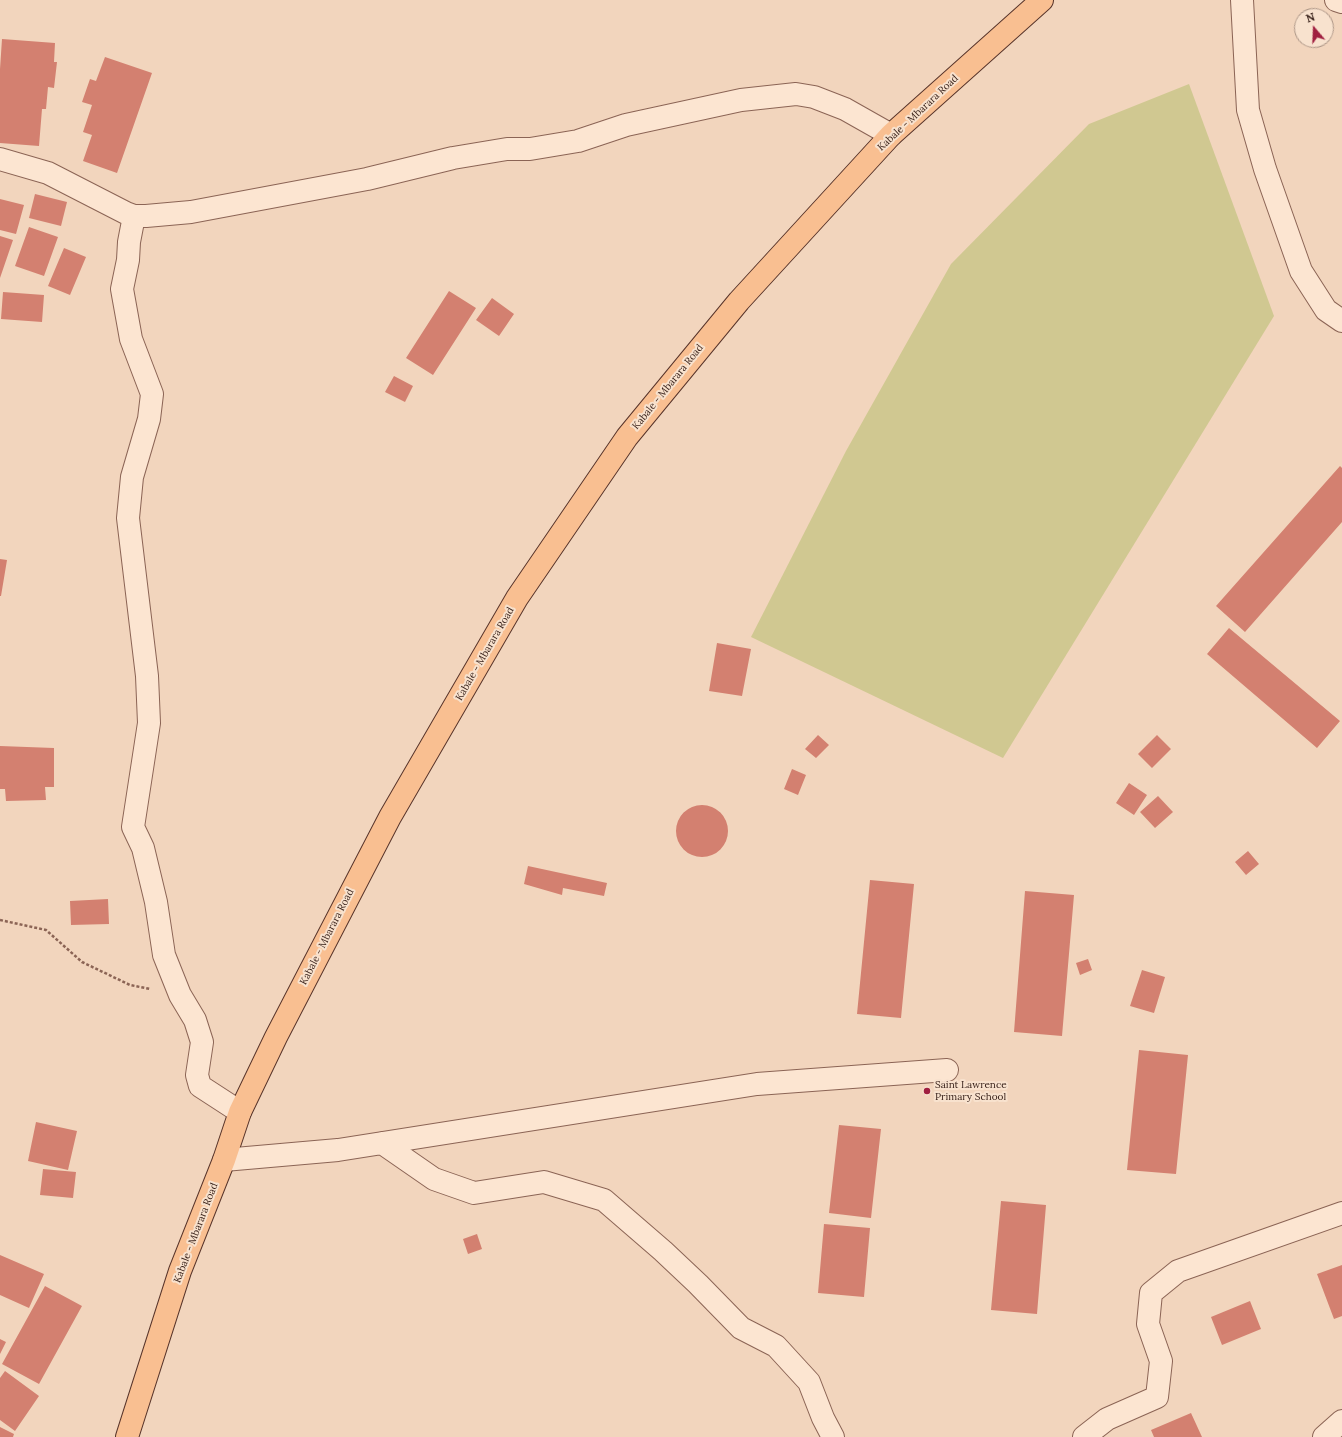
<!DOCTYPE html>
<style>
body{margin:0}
#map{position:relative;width:1342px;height:1437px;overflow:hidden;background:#f2d5bd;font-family:Lora,serif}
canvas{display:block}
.north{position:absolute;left:1294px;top:8px;width:40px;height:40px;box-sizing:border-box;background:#f8e2ce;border:1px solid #ac9586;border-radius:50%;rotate:341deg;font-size:11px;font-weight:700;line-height:16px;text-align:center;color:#39221b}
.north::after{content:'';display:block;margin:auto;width:14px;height:18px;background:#a01f40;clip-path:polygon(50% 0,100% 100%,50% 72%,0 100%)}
</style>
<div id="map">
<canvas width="1342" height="1437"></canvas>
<div class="north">N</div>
</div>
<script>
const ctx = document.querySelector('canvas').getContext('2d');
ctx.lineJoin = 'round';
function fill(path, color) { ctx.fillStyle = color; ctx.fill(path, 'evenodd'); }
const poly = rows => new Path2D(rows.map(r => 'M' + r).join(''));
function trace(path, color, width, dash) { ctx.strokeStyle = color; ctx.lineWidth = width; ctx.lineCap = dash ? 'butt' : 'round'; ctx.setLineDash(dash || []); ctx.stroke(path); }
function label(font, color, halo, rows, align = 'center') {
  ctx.font = font + ' Lora,serif'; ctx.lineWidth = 4; ctx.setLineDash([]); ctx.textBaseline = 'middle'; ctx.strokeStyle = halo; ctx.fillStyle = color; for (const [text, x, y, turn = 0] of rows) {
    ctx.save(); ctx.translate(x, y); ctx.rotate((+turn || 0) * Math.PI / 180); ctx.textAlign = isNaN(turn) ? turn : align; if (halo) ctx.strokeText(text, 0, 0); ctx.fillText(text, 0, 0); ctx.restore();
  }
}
const green = poly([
 [1189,84,1274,316,1003,758,751,637,846,451,951,264,1089,124]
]);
const building = poly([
 [2,39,55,43,54,62,57,62,54,88,48,87,46,109,42,109,39,146,0,143,0,69],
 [105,57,152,73,117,173,83,161,92,135,83,132,92,105,82,102,90,79,96,81],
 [35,194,67,202,61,226,29,218],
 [0,199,24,205,16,234,0,230],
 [29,227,58,237,44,276,15,266],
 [0,236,13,240,0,278],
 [64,248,86,257,70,295,48,286],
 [449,291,476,308,433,375,406,358],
 [3,292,44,295,42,322,1,319],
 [492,298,514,314,499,336,476,320],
 [394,376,413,386,405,402,385,392],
 [1340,466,1342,468,1342,522,1245,632,1216,606],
 [0,559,7,560,1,596,0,596],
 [1229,628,1340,721,1317,748,1207,654],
 [717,643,751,649,742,696,709,691],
 [818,735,829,745,816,758,805,749],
 [1157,735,1171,749,1152,768,1138,754],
 [0,746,54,748,54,787,45,787,46,800,6,801,5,789,0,789],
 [792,769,806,775,798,795,784,789],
 [1129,783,1147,795,1134,815,1116,803],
 [1158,796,1173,812,1155,828,1140,812],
 '676 831a26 26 0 1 1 52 0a26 26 0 1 1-52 0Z',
 [1248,851,1259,864,1246,875,1235,862],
 [528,866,607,883,604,896,563,888,562,895,524,884],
 [870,880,914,884,901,1018,857,1014],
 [1025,891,1074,895,1062,1036,1014,1032],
 [108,899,109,924,71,925,70,901],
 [1088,959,1092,970,1080,975,1076,963],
 [1142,970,1165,977,1154,1013,1130,1006],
 [1139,1050,1188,1055,1176,1174,1127,1170],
 [36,1122,77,1131,68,1170,28,1161],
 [839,1125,881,1129,871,1218,829,1213],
 [43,1169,76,1172,73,1198,40,1195],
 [1001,1201,1046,1205,1037,1314,991,1310],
 [824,1224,870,1228,864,1297,818,1293],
 [477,1234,482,1249,468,1254,463,1239],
 [0,1255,44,1274,29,1308,0,1295],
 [1342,1265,1342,1316,1334,1319,1317,1274],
 [45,1286,82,1306,39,1384,2,1364],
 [1250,1301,1261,1329,1222,1345,1211,1317],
 [0,1339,6,1342,0,1354],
 [5,1371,39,1396,15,1431,0,1420,0,1378],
 [1191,1413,1202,1437,1154,1437,1151,1430],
 [0,1427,14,1434,13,1437,0,1437]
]);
const path = poly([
 [0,920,46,930,82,962,130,985,150,989]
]);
const minor = poly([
 [1242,0,1248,110,1265,169,1301,271,1326,310,1342,321],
 [1336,0,1342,2],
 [0,159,48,173,126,213,134,216,146,216,191,212,367,179,453,158,507,149,530,149,578,141,626,125,741,100,796,94,814,97,845,109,891,135],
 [134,216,129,242,128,260,122,289,131,339,152,394,149,419,132,477,128,518,147,676,149,723,133,827,143,848,156,902,164,955,180,995,195,1020,202,1042,197,1075,200,1086,240,1112],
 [382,1143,434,1179,474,1193,544,1182,604,1200,663,1251,698,1284,741,1328,776,1346,809,1382,823,1418,833,1437],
 [224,1160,338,1150,757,1084,947,1070],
 [1084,1437,1107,1419,1157,1397,1161,1361,1148,1324,1151,1293,1178,1271,1342,1213],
 [1324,1437,1342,1421]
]);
const major = poly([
 [127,1437,180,1271,224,1160,240,1112,276,1037,390,817,517,598,627,437,739,301,891,135,1042,0]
]);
const markers = [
 [927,1091,4,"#a01f40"]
];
const streetNames = [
 ["Kabale - Mbarara Road",918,113,-43],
 ["Kabale - Mbarara Road",668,387,-51],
 ["Kabale - Mbarara Road",485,654,-60],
 ["Kabale - Mbarara Road",327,937,-63],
 ["Kabale - Mbarara Road",196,1233,-69]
];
const poiNames = [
 ["Saint Lawrence",935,1085],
 ["Primary School",935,1097]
];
fill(green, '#d0c891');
fill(building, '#d38070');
trace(minor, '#8b6455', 24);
trace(major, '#58342a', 24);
trace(path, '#8b6455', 2.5, [3, 2]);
trace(minor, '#fce5d1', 22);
trace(major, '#f9bf91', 22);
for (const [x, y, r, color] of markers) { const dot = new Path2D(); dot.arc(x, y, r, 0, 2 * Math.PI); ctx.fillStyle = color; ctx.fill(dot); trace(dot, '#f8e2ce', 1.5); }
label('10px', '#39221b', '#f8e2ce', streetNames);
label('10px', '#39221b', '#f8e2ce', poiNames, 'left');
</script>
